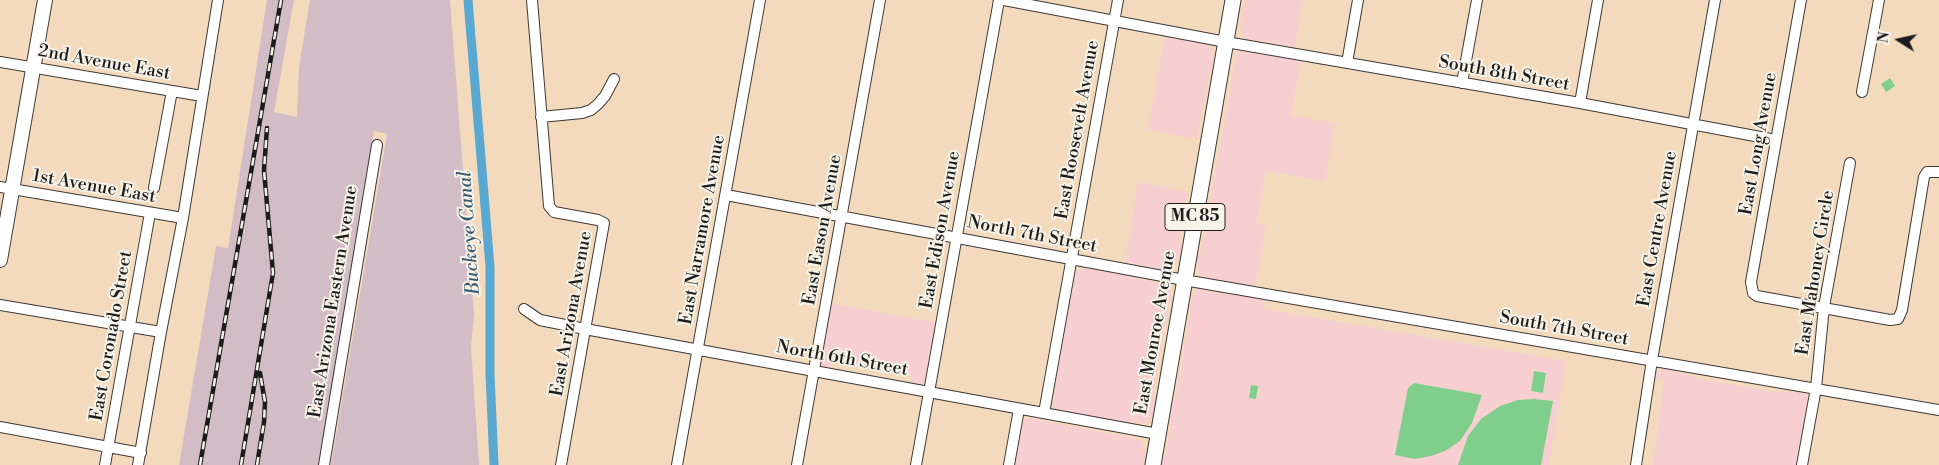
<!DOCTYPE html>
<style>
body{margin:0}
#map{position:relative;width:1939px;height:465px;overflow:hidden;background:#f4dabd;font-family:"Libre Bodoni",serif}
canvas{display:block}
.north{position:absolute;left:1874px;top:15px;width:50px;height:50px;-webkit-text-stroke:4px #f7f3e8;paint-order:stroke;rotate:280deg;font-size:14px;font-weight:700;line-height:20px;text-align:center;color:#1c1c1c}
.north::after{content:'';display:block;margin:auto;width:18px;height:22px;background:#1c1c1c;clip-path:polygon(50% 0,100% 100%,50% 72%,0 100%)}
</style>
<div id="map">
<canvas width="1939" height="465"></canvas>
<div class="north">N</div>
</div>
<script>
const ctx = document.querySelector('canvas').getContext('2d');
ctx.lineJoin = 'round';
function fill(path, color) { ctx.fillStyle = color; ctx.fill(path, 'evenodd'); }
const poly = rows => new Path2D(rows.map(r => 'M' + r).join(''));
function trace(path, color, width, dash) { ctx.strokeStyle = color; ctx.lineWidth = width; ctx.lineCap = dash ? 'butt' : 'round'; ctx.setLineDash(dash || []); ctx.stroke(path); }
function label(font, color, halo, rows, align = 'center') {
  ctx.font = font + ' "Libre Bodoni",serif'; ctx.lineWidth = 4; ctx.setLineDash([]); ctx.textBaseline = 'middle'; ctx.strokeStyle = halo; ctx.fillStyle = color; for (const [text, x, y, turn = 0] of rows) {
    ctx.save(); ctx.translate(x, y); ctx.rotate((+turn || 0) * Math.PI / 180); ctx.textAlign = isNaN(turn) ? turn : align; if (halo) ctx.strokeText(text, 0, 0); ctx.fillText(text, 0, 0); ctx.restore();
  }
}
const built = poly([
 [1245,0,1303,0,1295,47,1243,38,1240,30],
 [1165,35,1209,45,1213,50,1214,60,1212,71,1209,76,1197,139,1148,130],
 [1239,51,1301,61,1291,115,1335,123,1325,181,1266,171,1256,224,1266,226,1255,287,1223,282,1202,276,1199,274,1196,262,1196,257,1201,252,1236,55],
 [1138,182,1188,192,1179,241,1181,246,1180,256,1171,270,1167,271,1125,262],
 [1082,267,1116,272,1167,285,1170,287,1172,301,1168,308,1153,396,1155,402,1153,413,1146,424,1099,419,1058,411,1053,408,1052,404,1075,272],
 [1196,289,1265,300,1264,309,1566,361,1549,465,1161,465,1162,460,1166,455,1171,421,1170,415,1172,403,1175,399,1190,311,1189,303],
 [831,303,936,323,925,382,918,385,910,383,911,375,832,361,831,369,826,369,822,366,821,362],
 [1663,369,1675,371,1701,379,1770,391,1802,392,1806,395,1808,400,1796,465,1653,465,1664,380,1656,378,1657,372],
 [1029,418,1138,439,1142,442,1146,453,1144,465,1014,465,1023,423,1024,420]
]);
const industrial = poly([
 [267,0,294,0,274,112,297,117,299,67,310,0,450,0,474,314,471,347,479,465,331,465,387,134,374,131,319,465,179,465,216,246,228,248]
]);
const green = poly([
 [1890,78,1895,86,1886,92,1881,84],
 [1534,371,1546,373,1543,393,1531,391],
 [1414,383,1482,395,1472,423,1460,441,1445,451,1431,456,1414,459,1395,455,1408,388],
 [1251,385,1258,386,1256,399,1249,398],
 [1534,399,1553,401,1541,465,1458,465,1468,436,1481,419,1500,406,1518,400]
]);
const canal = poly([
 [468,0,490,267,490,374,494,465]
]);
const minor = poly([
 [532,0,549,206,554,212,598,220,604,223,561,465],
 [1004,0,1226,42,1580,103,1776,140],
 [1801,0,1751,282,1753,293,1757,296,1890,320,1898,319,1902,310,1924,177,1927,172,1939,172],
 [0,62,202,96],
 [1347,63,1358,0],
 [1462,83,1477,0],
 [1862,92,1879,0],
 [1580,103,1598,0],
 [541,117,582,113,591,110,598,104,605,96,614,79],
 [0,187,183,218],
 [154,188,172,91],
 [726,195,1184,280,1939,410],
 [0,305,161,332],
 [524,309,540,320,585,329,1158,434],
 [1044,413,1118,0],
 [0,427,141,453],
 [105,465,150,213],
 [138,465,161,332,183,218,218,0],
 [324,465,377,145],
 [677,465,760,0],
 [797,465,880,0],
 [916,465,999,0],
 [1009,465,1019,409],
 [1636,465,1652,360,1715,0],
 [1802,465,1816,388,1824,307,1850,163]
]);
const secondary = poly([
 [0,260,45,0]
]);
const primary = poly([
 [1153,465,1233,0]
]);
const rail = poly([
 [200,465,281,0],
 [241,465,273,273,264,170,267,128],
 [257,465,264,422,265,402,260,373]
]);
const shields = [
 [1195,217,60]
];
const shieldNames = [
 ["MC 85",1195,217]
];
const streetNames = [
 ["2nd Avenue East",104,63,10],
 ["South 8th Street",1504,74,10],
 ["East Roosevelt Avenue",1078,130,-80],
 ["East Long Avenue",1759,144,-80],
 ["1st Avenue East",94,187,10],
 ["East Centre Avenue",1658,229,-80],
 ["East Narramore Avenue",703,230,-80],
 ["East Eason Avenue",823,230,-80],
 ["East Edison Avenue",941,230,-80],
 ["North 7th Street",1032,235,11],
 ["East Mahoney Circle",1816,273,-81],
 ["East Arizona Eastern Avenue",334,302,-81],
 ["East Arizona Avenue",572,314,-80],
 ["South 7th Street",1564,329,10],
 ["East Monroe Avenue",1156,333,-80],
 ["East Coronado Street",112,336,-80],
 ["North 6th Street",842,359,10]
];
const waterNames = [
 ["Buckeye Canal",470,233,-94]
];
fill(built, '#f7cfd1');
fill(industrial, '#d2bdc6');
fill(green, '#80ce8c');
trace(canal, '#58a8d2', 9);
trace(minor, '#3c3834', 12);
trace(secondary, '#3c3834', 16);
trace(primary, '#3c3834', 17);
trace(minor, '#fff', 10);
trace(secondary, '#fff', 14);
trace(primary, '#fff', 15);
trace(rail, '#1c1c1c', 4.5);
trace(rail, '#f7f3e8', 2.5, [8]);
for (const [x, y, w] of shields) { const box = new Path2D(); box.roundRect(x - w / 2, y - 13.5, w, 27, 4); ctx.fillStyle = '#f7f3e8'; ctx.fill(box); trace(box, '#1c1c1c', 1); }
label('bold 16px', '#1c1c1c', null, shieldNames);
label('18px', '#1c1c1c', '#f7f3e8', streetNames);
label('italic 19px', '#375b6e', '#f7f3e8', waterNames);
</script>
